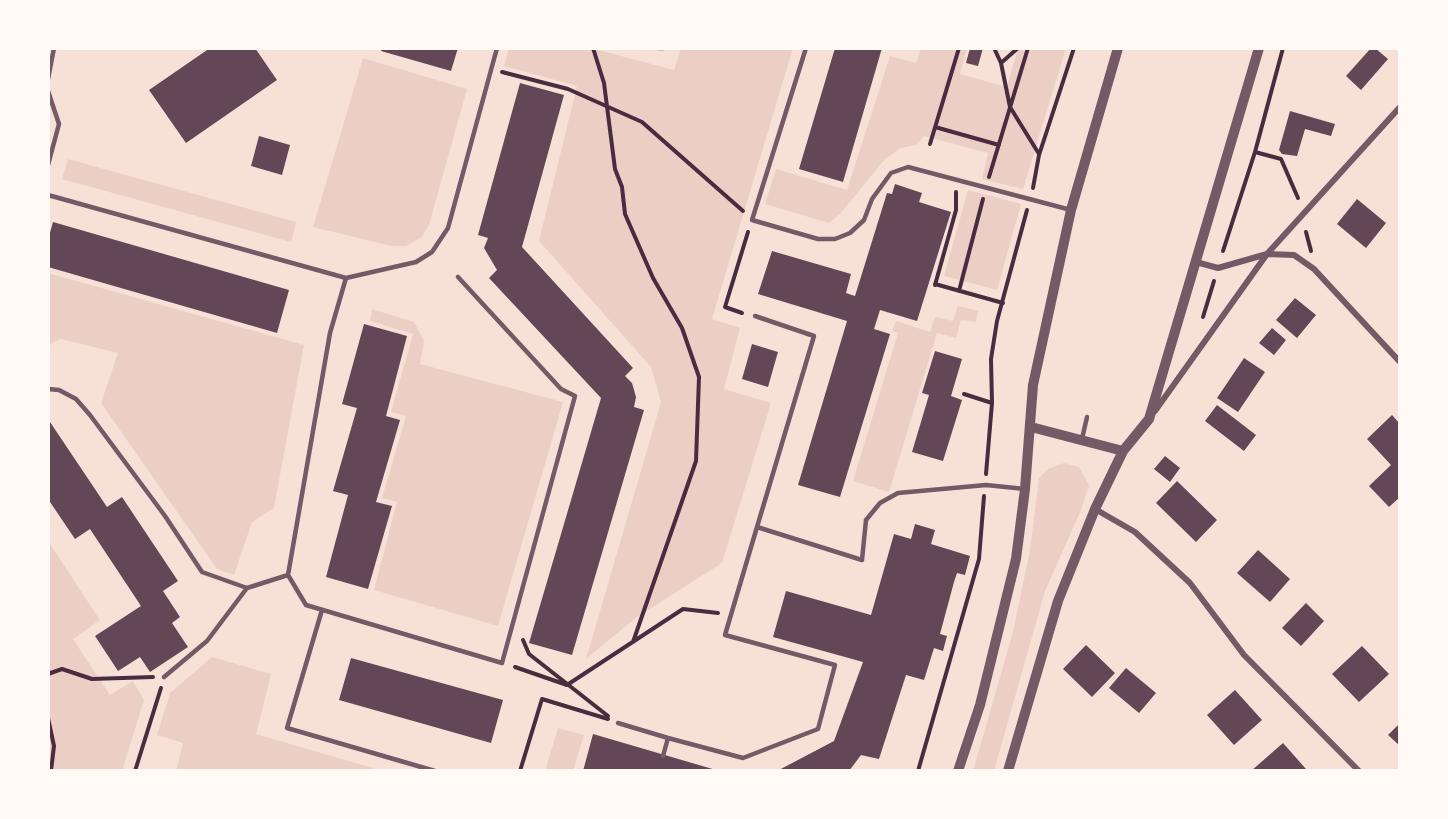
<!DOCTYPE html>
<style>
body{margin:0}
#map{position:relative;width:1448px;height:819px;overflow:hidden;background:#f7e1d7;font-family:"Fira Sans Condensed",sans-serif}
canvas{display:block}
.frame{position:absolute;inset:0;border:50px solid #fffaf5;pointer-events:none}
</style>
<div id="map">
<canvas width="1448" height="819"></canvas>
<div class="frame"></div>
</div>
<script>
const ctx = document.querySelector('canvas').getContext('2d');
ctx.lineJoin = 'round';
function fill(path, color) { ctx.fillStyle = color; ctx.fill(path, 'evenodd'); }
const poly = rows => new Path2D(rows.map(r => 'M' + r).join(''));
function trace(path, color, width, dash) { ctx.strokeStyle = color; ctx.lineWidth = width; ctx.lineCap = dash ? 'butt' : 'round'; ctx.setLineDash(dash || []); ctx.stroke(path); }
const green = poly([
 [509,48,591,48,674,70,681,48,793,48,712,319,740,328,724,389,771,403,722,563,637,617,586,659,661,402,651,367,539,241,577,86,504,66],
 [921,48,967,48,960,74,1007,87,1018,48,1066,48,1023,189,982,179,988,153,924,136,916,145,901,148,885,159,840,214,829,223,765,204,776,169,847,190,890,56,916,63],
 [363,58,467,89,429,225,422,237,406,246,391,246,313,227],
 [68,159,296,222,291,242,62,179],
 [968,190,1021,204,997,290,944,276],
 [48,273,304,345,274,508,252,522,234,575,217,569,101,403,118,353,61,339,48,345],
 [958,306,978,311,976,322,961,320,956,338,937,333,889,492,853,481,898,333,892,331,896,321,930,332,935,317,953,321],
 [372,309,414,322,424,341,420,364,563,402,498,626,374,590,397,502,382,498,406,416,391,412,413,334,370,321],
 [1064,463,1079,467,1089,485,1081,510,1045,591,994,771,973,771,1013,632,1030,550,1039,478,1048,469],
 [48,541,100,620,73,639,110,695,133,681,144,700,122,771,48,771],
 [212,657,271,674,256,734,383,771,176,771,183,743,157,735,170,693],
 [558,728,584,735,573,771,545,771]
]);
const building = poly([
 [210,48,255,48,277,80,186,143,149,90],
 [382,48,458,48,451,71,381,51],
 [835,48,882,48,843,182,799,169],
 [970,48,983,48,978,66,966,63],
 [1371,48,1375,48,1388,59,1361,90,1346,76],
 [520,83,564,95,522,247,633,368,625,376,632,383,636,397,634,407,644,410,572,655,529,643,601,398,489,278,497,270,484,248,488,238,478,235],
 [1290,111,1335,124,1331,136,1305,129,1297,156,1282,154,1279,150],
 [259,136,290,145,282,175,251,166],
 [895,184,922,193,919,202,951,212,917,321,880,310,874,329,890,334,840,497,798,485,847,321,758,294,772,251,851,274,846,293,855,296,887,193,892,194],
 [1357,199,1386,223,1366,248,1337,224],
 [53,222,289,290,277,333,48,267,48,240],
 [1295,298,1316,315,1297,338,1276,320],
 [364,324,407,336,386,416,400,420,376,502,392,506,368,589,326,577,348,495,333,491,357,408,342,404],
 [1272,328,1286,340,1274,355,1259,343],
 [752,344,778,352,768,387,742,379],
 [935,351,962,359,951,396,962,400,943,461,912,452,929,395,922,393],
 [1244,358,1265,372,1238,412,1217,398],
 [1217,405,1256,435,1244,451,1205,421],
 [1392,415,1400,424,1400,497,1389,507,1369,486,1391,465,1367,439],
 [48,419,107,507,122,497,178,581,163,591,180,617,172,623,188,647,150,672,140,657,118,671,95,636,141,606,90,529,75,539,48,499],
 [1165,456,1180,468,1170,482,1154,469],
 [1177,481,1217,520,1196,542,1156,503],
 [915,524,935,530,931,544,970,556,965,575,957,573,954,582,940,634,947,636,943,651,934,648,924,680,906,675,879,759,861,755,849,771,777,771,834,741,863,662,773,637,786,591,871,615,894,534,911,539],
 [1258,550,1290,579,1270,602,1237,573],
 [1306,603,1324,621,1301,646,1282,628],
 [1086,645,1115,673,1092,697,1063,669],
 [1362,646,1389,674,1359,702,1332,674],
 [351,658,503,700,491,743,339,700],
 [1126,668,1156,693,1139,713,1109,688],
 [1235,690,1262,720,1234,745,1207,715],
 [1400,723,1400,746,1388,735],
 [593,734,716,770,716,771,583,771],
 [1283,743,1306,769,1251,771]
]);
const path = poly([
 [593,48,604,83,615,169,622,187,625,214,653,278,682,328,699,377,696,461,633,642],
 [994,48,1001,63,1010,107,1039,154],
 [1283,48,1255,152,1281,159,1298,198],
 [1001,63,1018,48],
 [502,72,568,89,642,122,743,211],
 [935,127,999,145],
 [930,144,959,48],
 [989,177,1028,48],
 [1033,188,1039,155,1074,48],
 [1306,232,1311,251],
 [1223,251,1255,152],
 [935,284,1003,303],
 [935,285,956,210,956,192],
 [959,291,983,199],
 [742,313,725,307,748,232],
 [1203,317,1214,281],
 [964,394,992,403],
 [986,474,992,403,991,359,997,321,1027,210],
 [523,640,529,654,608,716],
 [515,667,567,685,683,609,718,613],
 [48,674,62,669,92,679,153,677],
 [48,718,54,746,51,771],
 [135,771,161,688],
 [520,771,542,699,608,719],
 [918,771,979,559,984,496]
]);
const service = poly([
 [658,48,664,48],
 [806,48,752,220,818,239,835,239,850,233,864,220,872,199,891,173,908,167,1071,210],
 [48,79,54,48],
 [48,91,59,124,48,165],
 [48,195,346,278,416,262,432,252,448,228,497,48],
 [755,316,814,336,757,527,862,560,866,520,880,503,898,493,986,485,1025,489],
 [48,389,59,390,76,399,90,415,165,516,202,572,247,588,288,575,330,333,346,278],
 [1082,439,1087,417],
 [288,575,306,605,502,663,575,396,561,389,458,277],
 [322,610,287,728,435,771],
 [164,677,207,641,247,588],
 [618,723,668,738],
 [663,756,668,738,743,758,818,729,835,665,725,635,757,527]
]);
const minor = poly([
 [1196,262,1218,268,1267,254,1294,255,1314,269,1400,362],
 [1155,411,1267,254,1400,107],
 [1095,509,1135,532,1190,583,1244,655,1359,771]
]);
const tertiary = poly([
 [1031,427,1123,451],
 [958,771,980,705,1016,559,1025,489,1033,385,1071,210,1118,48],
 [1008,771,1058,601,1095,509,1123,451,1149,419,1259,48]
]);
fill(green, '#ebcfc5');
fill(building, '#644757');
trace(path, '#4a2c40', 4);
trace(service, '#755966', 4.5);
trace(minor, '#755966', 6);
trace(tertiary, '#755966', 10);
</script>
